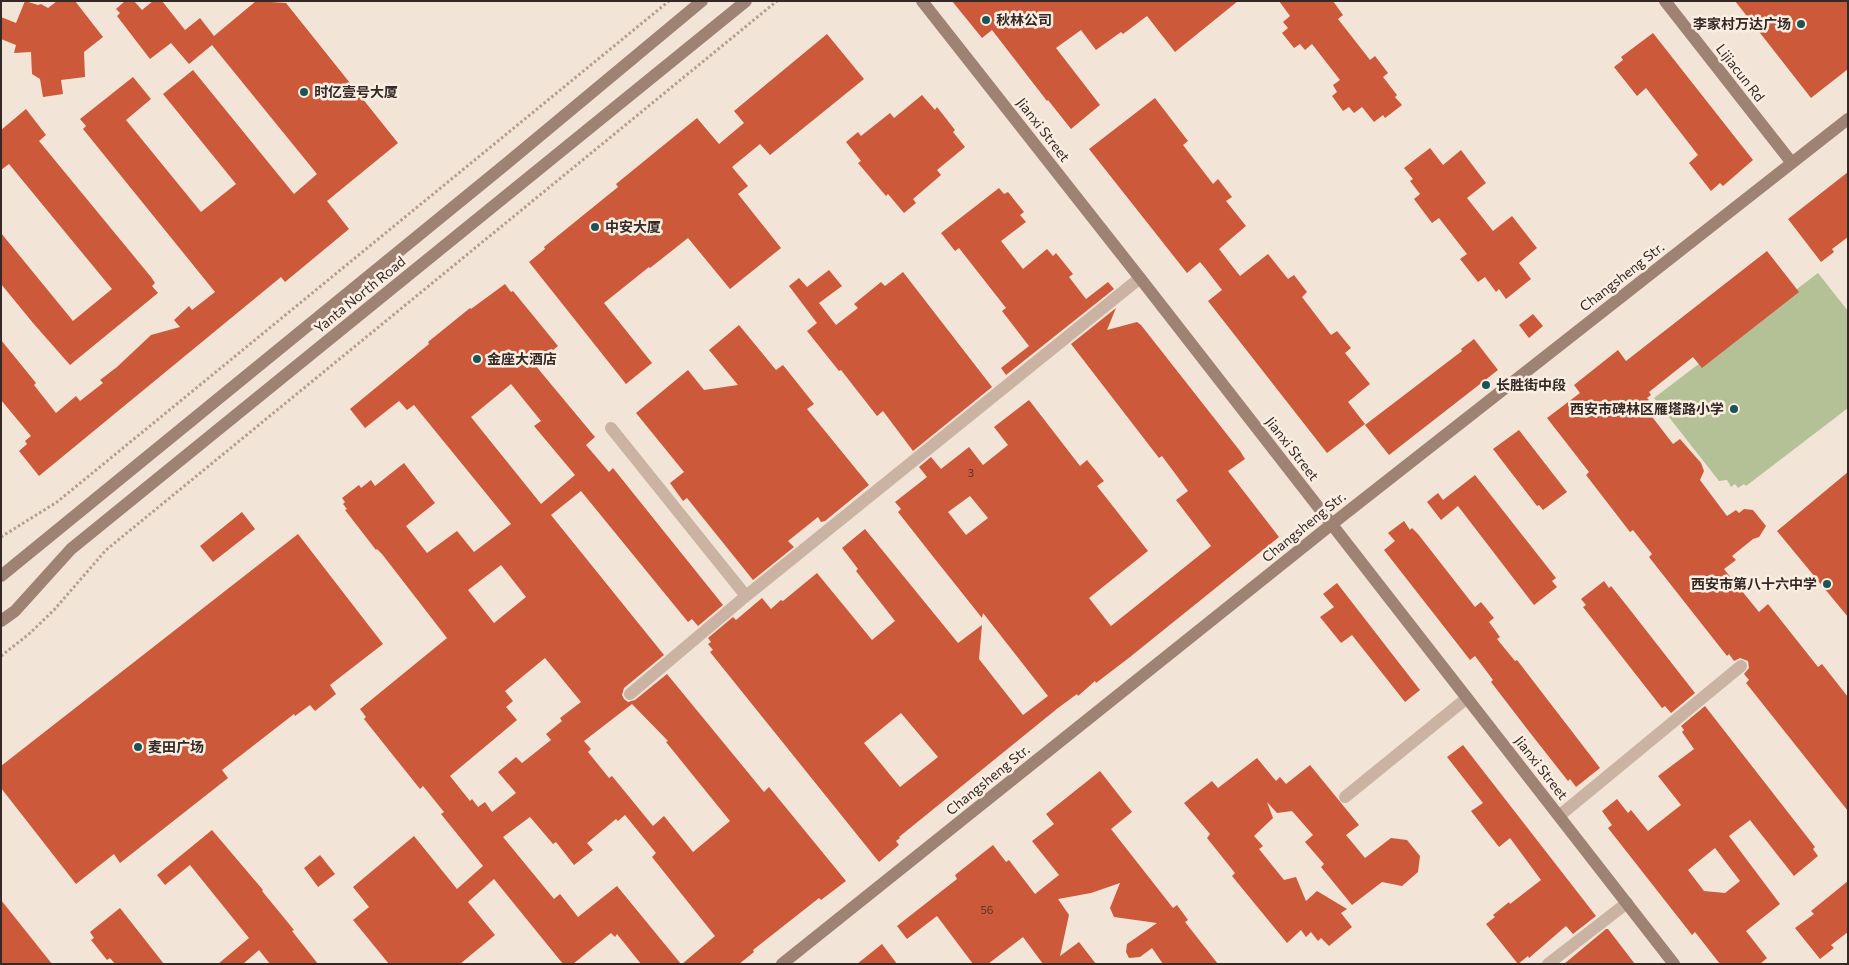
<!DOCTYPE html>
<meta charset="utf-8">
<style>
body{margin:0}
#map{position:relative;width:1849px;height:965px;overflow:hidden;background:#f2e4d6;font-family:Commissioner,sans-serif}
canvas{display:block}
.frame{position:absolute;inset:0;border:2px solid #342925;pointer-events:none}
</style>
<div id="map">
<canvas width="1849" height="965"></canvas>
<div class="frame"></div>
</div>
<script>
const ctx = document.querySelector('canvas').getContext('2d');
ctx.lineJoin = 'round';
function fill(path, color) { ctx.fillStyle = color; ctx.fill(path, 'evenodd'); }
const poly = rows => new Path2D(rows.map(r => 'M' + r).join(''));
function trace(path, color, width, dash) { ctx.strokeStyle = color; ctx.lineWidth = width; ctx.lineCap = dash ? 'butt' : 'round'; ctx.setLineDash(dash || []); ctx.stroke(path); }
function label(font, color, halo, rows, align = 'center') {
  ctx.font = font + ' Commissioner,"Noto Sans SC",sans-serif'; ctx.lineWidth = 5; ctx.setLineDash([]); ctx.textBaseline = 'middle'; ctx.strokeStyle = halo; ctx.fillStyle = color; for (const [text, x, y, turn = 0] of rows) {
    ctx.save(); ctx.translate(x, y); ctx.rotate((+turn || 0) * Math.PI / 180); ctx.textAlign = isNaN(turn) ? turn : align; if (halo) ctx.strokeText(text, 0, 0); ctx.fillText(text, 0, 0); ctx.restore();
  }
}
const green = poly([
 [1818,273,1848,311,1848,408,1746,486,1744,484,1738,488,1735,484,1731,487,1727,480,1719,481,1654,398]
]);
const building = poly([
 [25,1,38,5,41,4,48,8,57,1,75,1,103,37,84,52,85,77,61,80,63,94,43,97,40,79,32,74,31,52,14,53,16,45,1,39,1,17,16,23],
 [125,1,134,1,142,10,153,1,162,1,185,30,200,18,214,36,256,1,286,3,398,143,327,201,349,229,285,282,281,277,39,476,19,451,27,444,25,441,31,436,1,400,1,340,36,383,34,385,56,413,76,396,80,401,103,383,100,380,117,367,151,335,180,327,174,320,189,306,192,310,215,292,83,129,86,126,80,119,133,77,151,99,126,120,201,212,236,184,163,94,193,70,294,194,317,174,212,45,189,64,171,43,150,59,117,16,120,13,116,9],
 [952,1,1238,1,1175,52,1147,16,1123,34,1121,32,1096,50,1081,30,1056,48,1100,105,1071,129,1048,100,1047,101,992,30,982,38],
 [1279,1,1333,1,1343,15,1338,19,1370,60,1375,56,1388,73,1383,77,1397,95,1395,97,1402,105,1385,118,1383,115,1374,122,1362,107,1354,113,1349,107,1343,111,1332,96,1337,92,1333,85,1340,80,1312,44,1305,50,1300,44,1294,48,1282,33,1288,28,1283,22,1290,16],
 [1735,1,1848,1,1848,69,1811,98],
 [1653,33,1753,160,1723,186,1720,183,1711,191,1689,163,1698,155,1646,88,1637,96,1614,67,1623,60,1621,57],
 [827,34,864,79,770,155,760,144,732,167,748,186,738,194,781,248,730,289,688,238,650,268,649,267,604,303,652,363,626,384,529,262,545,249,544,247,618,187,616,184,697,118,719,144,744,123,734,111],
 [922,95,935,110,937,107,955,130,953,132,965,147,937,170,941,175,913,199,916,203,904,213,888,194,886,196,858,163,861,161,846,142,858,132,861,136,890,113,894,118],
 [1155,98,1188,141,1183,145,1213,184,1218,179,1232,197,1226,201,1246,226,1219,249,1240,276,1268,254,1288,279,1294,275,1307,292,1302,297,1331,335,1337,331,1351,348,1345,353,1370,384,1348,402,1365,424,1327,453,1208,301,1222,290,1205,268,1200,262,1187,273,1089,149],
 [26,109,46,135,39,141,151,277,155,283,152,286,158,293,70,365,33,323,1,284,1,233,73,321,112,289,9,164,1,170,1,130],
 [1430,148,1443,165,1461,150,1486,183,1467,198,1493,231,1512,216,1537,248,1519,263,1531,279,1506,299,1499,289,1496,292,1485,277,1478,282,1460,259,1467,254,1439,218,1432,223,1414,199,1420,194,1410,181,1413,179,1404,168],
 [1848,172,1848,237,1832,249,1834,252,1821,262,1788,219],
 [999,188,1004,194,1008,192,1024,212,1020,215,1026,222,1001,241,1023,269,1047,249,1053,256,1056,253,1073,274,1069,277,1086,299,1108,282,1114,289,1006,375,1001,368,1029,346,1002,311,1006,308,959,248,955,251,941,233],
 [1767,251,1799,292,1702,368,1693,357,1649,392,1651,395,1647,398,1649,400,1643,405,1673,444,1680,439,1701,463,1704,471,1700,480,1727,516,1736,510,1739,513,1744,509,1753,510,1766,526,1759,537,1753,539,1732,556,1736,560,1724,569,1759,612,1768,604,1818,667,1822,664,1848,697,1848,811,1746,683,1749,680,1744,674,1749,668,1748,661,1740,658,1734,661,1729,654,1727,656,1649,557,1652,554,1633,530,1630,532,1586,475,1589,472,1547,418,1580,393,1574,385,1618,350,1626,361],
 [829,270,842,286,819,303,836,325,858,308,854,304,881,282,885,286,903,272,992,387,913,451,883,411,877,416,841,370,839,371,807,331,817,323,789,286,799,278,807,287],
 [505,284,511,292,513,291,558,346,535,365,595,437,586,445,609,472,613,468,723,605,698,626,692,619,688,622,581,491,551,515,664,655,624,688,622,695,624,699,628,702,635,700,667,674,764,792,769,787,846,881,821,900,819,898,753,950,754,952,739,964,682,964,715,936,652,857,656,853,625,815,618,821,616,819,587,843,593,850,574,865,556,842,553,844,530,817,503,837,554,899,560,894,578,917,617,886,681,964,641,964,617,934,615,937,611,933,573,964,563,964,494,879,468,902,495,935,460,964,389,964,353,920,369,907,353,887,414,836,457,889,483,866,441,814,444,812,423,786,420,789,364,719,366,717,360,709,447,638,382,554,377,549,376,550,345,510,347,509,343,504,345,502,342,498,359,485,361,488,371,480,375,486,404,463,435,503,406,526,427,553,457,531,474,552,511,524,414,405,407,410,399,401,365,428,350,409,429,344,428,342,470,308,471,309],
 [511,384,541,421,534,426,575,475,541,504,471,417],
 [501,565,526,597,494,623,468,590],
 [545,658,581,702,560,718,562,721,546,734,551,740,522,763,516,757,498,772,516,793,492,812,485,802,478,807,472,799,470,801,450,776,517,720,506,707,513,701,505,691],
 [632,704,668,741,666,742,730,821,693,852,664,816,653,826,612,776,609,778,588,752,591,749,584,741],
 [1116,308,1107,330,1137,322,1141,325,1240,451,1245,459,1228,471,1279,537,1130,657,1096,683,1095,681,1078,696,1077,694,1058,708,899,837,900,838,896,841,899,845,879,862,710,652,713,650,708,644,711,642,708,638,733,617,736,620,762,598,771,609,781,600,783,601,817,573,872,640,895,621,856,571,858,569,842,548,865,529,958,643,982,625,979,659,1023,715,1048,696,983,613,982,618,931,554,898,512,901,509,895,502,927,477,919,467,931,457,941,469,969,447,983,465,1008,445,994,427,1029,400,1080,466,1087,460,1104,481,1097,486,1148,551,1089,598,1111,626,1211,546,1176,500,1188,491,1162,456,1159,458,1071,344],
 [970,496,988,518,966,535,948,512],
 [901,713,938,757,900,787,864,743],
 [1533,314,1543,326,1529,338,1519,325],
 [739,325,776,370,783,365,814,404,807,409,869,485,825,521,821,522,818,517,788,541,794,547,753,580,687,498,683,501,670,483,684,472,636,413,688,370,704,390,738,385,709,350],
 [1474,339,1498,370,1389,455,1365,425,1462,351,1461,349],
 [1519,430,1567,492,1543,510,1539,505,1537,506,1493,449],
 [1848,472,1848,617,1777,531],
 [1475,475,1556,578,1552,581,1557,587,1534,605,1458,506,1441,520,1427,502,1438,493,1443,500],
 [242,512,255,529,213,562,200,546],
 [1404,521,1410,530,1412,528,1418,534,1475,607,1481,602,1494,618,1489,622,1500,637,1497,639,1515,661,1517,660,1600,768,1576,787,1570,779,1568,781,1531,734,1491,682,1493,680,1475,656,1470,660,1384,550,1395,541,1388,533],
 [298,534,383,644,330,685,336,694,315,711,310,705,295,716,294,714,222,770,228,778,120,863,114,854,76,884,1,788,1,766],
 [1604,581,1609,588,1611,586,1627,606,1695,693,1671,713,1665,706,1662,708,1583,607,1586,605,1581,599],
 [1337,583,1420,690,1405,702,1352,635,1341,643,1320,617,1334,607,1323,594],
 [1705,706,1815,847,1813,849,1818,856,1794,876,1750,820,1729,836,1780,904,1746,931,1767,958,1760,964,1720,964,1695,932,1692,935,1608,828,1612,825,1602,811,1617,799,1628,813,1631,810,1648,831,1681,805,1658,776,1694,749,1682,732,1684,730,1681,726],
 [1715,848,1740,881,1725,893,1704,891,1688,870],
 [1463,745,1596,916,1573,934,1566,926,1529,958,1528,956,1518,964,1486,924,1495,917,1493,915,1509,902,1510,904,1541,880,1510,838,1499,847,1471,811,1483,803,1447,757],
 [1257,758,1276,781,1280,777,1286,784,1310,765,1359,825,1346,835,1365,858,1391,838,1407,840,1420,856,1418,872,1402,886,1382,882,1352,905,1321,867,1324,864,1305,842,1313,835,1292,811,1277,813,1267,802,1273,818,1254,836,1263,846,1259,849,1284,880,1296,877,1306,901,1317,891,1347,909,1341,913,1352,927,1329,946,1321,938,1318,941,1311,932,1306,937,1301,930,1287,943,1232,876,1235,873,1207,838,1210,834,1184,803,1212,781,1218,788],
 [1100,771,1132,812,1111,829,1173,908,1177,905,1188,920,1185,922,1218,964,1163,964,1152,948,1140,957,1129,958,1126,952,1127,944,1157,923,1114,917,1110,908,1120,883,1091,893,1058,899,1069,915,1060,956,1079,942,1096,964,1043,964,1023,937,988,964,973,964,937,916,907,939,897,926,957,879,955,875,993,845,1006,862,1009,860,1035,894,1059,875,1032,841,1054,824,1046,814],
 [212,830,263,890,262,891,294,930,292,931,318,964,270,964,259,950,243,964,218,964,249,938,190,865,165,885,157,875],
 [320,855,335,874,318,887,304,868],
 [1848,881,1848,932,1831,945,1834,948,1820,959,1795,928,1814,914,1811,911],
 [1,900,52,964,1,964],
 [120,908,164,964,115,964,110,958,107,960,91,940,94,938,90,932],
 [1606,929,1608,929,1635,964,1564,964],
 [882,944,897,964,857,964]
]);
const path = poly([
 [1,537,57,502,669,1],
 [1,656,29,634,54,610,106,550,777,1]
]);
const street = poly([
 [611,428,746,596],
 [630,694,746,596,1140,278],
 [1345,797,1467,698],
 [1559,816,1741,666],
 [1548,964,1627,903]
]);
const secondary = poly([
 [922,1,1140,278,1674,964],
 [1665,1,1792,163],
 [1,576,506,164,702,1],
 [1,621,15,611,71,549,746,1],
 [782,964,1332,524,1848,119]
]);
const markers = [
 [986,20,5,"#195557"],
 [1801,24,5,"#195557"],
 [304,92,5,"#195557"],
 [595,227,5,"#195557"],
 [477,359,5,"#195557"],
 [1486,385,5,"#195557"],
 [1734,409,5,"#195557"],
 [1827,584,5,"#195557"],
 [138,747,5,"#195557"]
];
const numberNames = [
 ["3",971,473],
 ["56",987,910]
];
const poiNames = [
 ["秋林公司",996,20],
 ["李家村万达广场",1791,24,"right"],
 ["时亿壹号大厦",314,92],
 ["中安大厦",605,227],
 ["金座大酒店",487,359],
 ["长胜街中段",1496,385],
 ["西安市碑林区雁塔路小学",1724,409,"right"],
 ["西安市第八十六中学",1817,584,"right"],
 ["麦田广场",148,747]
];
const streetNames = [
 ["Lijiacun Rd",1740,73,52],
 ["Jianxi Street",1043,130,52],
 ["Changsheng Str.",1622,277,-38],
 ["Yanta North Road",360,295,-39],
 ["Jianxi Street",1292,449,52],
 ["Changsheng Str.",1304,527,-39],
 ["Jianxi Street",1541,768,52],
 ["Changsheng Str.",988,780,-39]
];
fill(green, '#b4c196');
fill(building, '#cc593a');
trace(path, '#b69d8c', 3, [2.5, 2.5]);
trace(street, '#cab3a2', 12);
trace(secondary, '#9e8274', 12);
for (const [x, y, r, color] of markers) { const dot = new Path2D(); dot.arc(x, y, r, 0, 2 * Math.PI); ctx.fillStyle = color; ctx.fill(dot); trace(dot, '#faeee2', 2); }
label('11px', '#5a352a', null, numberNames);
label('bold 14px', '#342925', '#faeee2', poiNames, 'left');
label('14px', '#342925', '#faeee2', streetNames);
</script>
